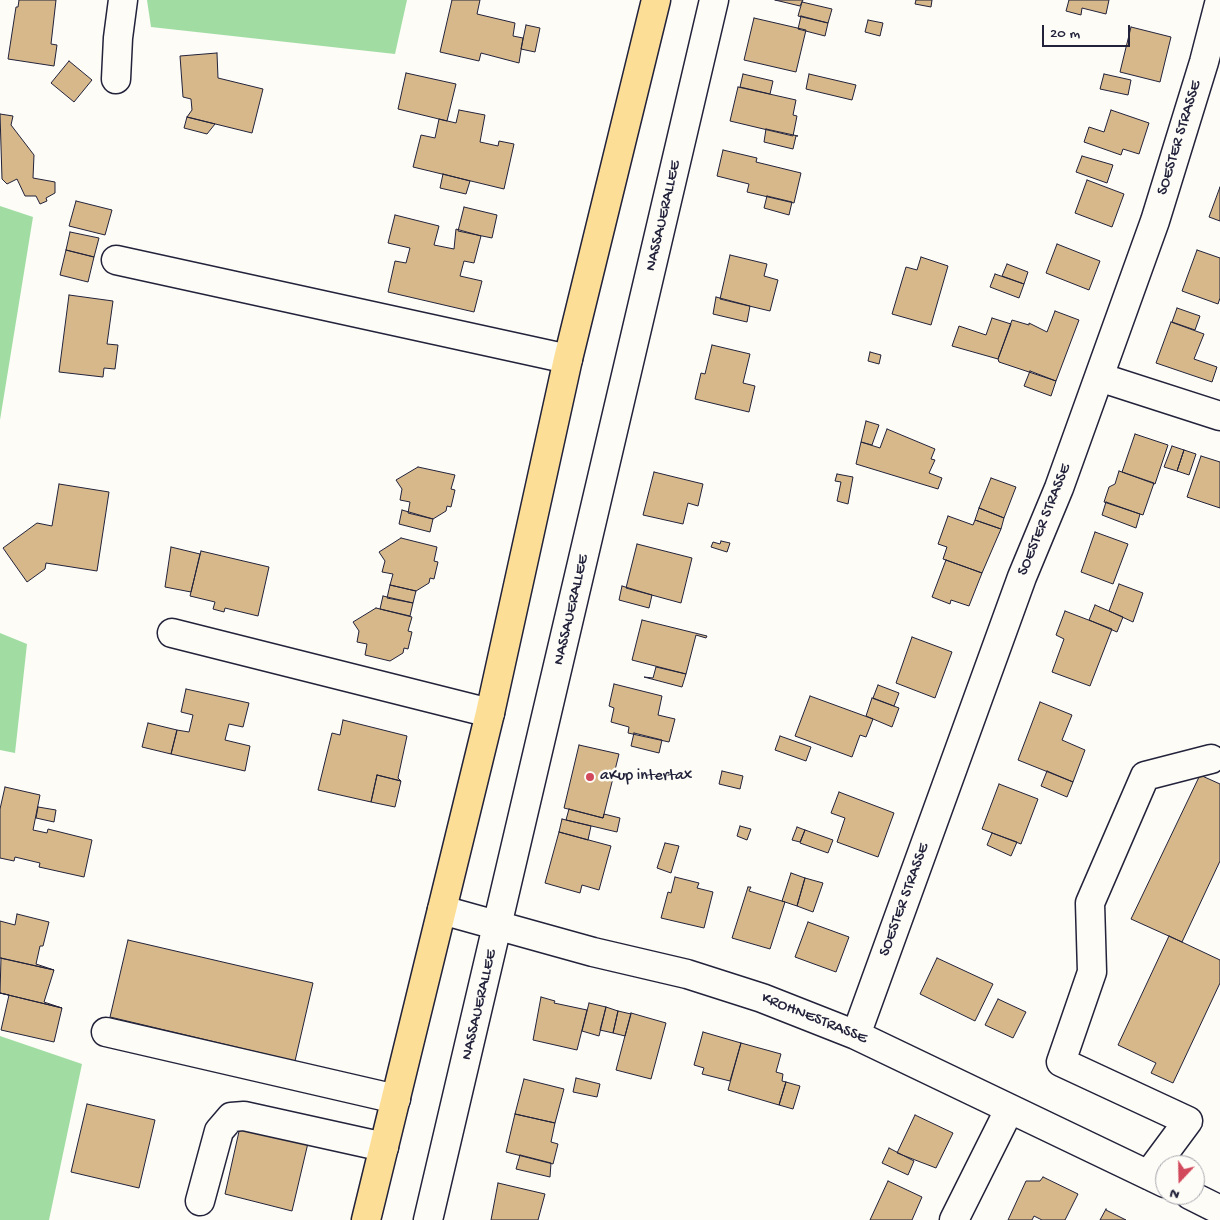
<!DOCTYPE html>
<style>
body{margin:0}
#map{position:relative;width:1220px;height:1220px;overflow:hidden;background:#fdfcf7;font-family:"Gochi Hand",sans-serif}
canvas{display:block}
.north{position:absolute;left:1155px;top:1155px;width:50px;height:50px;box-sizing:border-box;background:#fdfcf7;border:1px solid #a5a5ac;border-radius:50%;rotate:201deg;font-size:14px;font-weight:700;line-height:20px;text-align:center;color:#22223b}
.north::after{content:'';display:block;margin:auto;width:18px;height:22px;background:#d1495b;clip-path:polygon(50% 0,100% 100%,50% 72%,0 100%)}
.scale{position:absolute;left:1042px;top:25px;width:88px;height:22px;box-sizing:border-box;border:2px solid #22223b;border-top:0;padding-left:6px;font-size:15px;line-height:18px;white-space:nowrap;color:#22223b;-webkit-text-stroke:4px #fdfcf7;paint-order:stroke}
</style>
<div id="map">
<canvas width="1220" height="1220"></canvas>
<div class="north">N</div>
<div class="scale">20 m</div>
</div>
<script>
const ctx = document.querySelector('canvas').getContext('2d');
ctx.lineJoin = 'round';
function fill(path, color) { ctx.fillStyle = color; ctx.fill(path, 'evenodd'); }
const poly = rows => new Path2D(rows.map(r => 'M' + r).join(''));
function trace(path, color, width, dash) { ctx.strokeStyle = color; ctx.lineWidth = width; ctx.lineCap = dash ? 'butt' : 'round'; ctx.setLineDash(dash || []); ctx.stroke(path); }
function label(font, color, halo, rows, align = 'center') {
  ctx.font = font + ' "Gochi Hand",sans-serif'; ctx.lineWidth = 5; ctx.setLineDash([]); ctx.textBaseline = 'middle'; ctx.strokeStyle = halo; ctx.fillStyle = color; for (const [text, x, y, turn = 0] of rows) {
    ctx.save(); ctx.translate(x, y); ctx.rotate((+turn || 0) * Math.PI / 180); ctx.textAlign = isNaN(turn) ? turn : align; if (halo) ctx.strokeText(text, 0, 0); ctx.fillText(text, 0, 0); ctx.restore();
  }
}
const green = poly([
 [147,0,407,0,395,54,151,27],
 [0,206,33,217,0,420],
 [0,633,27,644,15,753,0,750],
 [0,1036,82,1064,49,1220,0,1220]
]);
const building = poly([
 [19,0,56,0,51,44,57,45,54,66,8,59,16,7,18,7,19,0],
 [452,0,480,0,477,14,515,23,513,36,523,38,519,63,481,53,479,61,440,52,452,0],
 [775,0,803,0,800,6,775,0],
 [916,0,932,0,931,7,915,4,916,0],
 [1069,0,1109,0,1106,14,1082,8,1081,15,1066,11,1069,0],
 [802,2,832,9,828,23,798,16,802,2],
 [801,16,828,23,825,36,798,29,801,16],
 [754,18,806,30,796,72,744,60,754,18],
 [868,20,883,23,880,36,865,32,868,20],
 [526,25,540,28,535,52,521,49,526,25],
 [1131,27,1171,37,1160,82,1120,72,1131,27],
 [217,53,218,78,263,89,252,133,187,117,192,110,191,99,183,97,180,56,217,53],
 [69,61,92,80,74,102,51,83,69,61],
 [406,73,456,84,447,121,398,109,406,73],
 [743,74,773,81,770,94,740,87,743,74],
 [809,74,856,85,852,100,806,89,809,74],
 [1104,74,1131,80,1128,95,1100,89,1104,74],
 [738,87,796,100,793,115,797,116,793,136,730,121,738,87],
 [459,110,485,115,480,142,498,146,499,141,514,144,504,189,413,167,421,135,435,138,439,119,456,123,459,110],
 [1111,110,1149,123,1139,154,1123,149,1121,155,1084,142,1089,127,1104,132,1111,110],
 [0,114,13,116,11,125,34,155,33,178,55,182,55,193,46,198,47,201,40,204,36,196,25,196,17,179,7,184,2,179,0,114],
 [187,117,215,124,207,134,184,128,187,117],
 [766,129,798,136,796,136,793,149,764,142,766,129],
 [723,150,757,158,756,162,801,173,794,203,747,192,749,184,717,176,723,150],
 [1082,156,1113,165,1107,183,1076,172,1082,156],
 [443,174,470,181,466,194,440,188,443,174],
 [1087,180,1124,194,1112,227,1075,213,1087,180],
 [1220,187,1220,221,1209,217,1220,187],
 [767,196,792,202,789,215,764,208,767,196],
 [76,201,112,210,105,235,69,226,76,201],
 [464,207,497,215,492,238,458,231,464,207],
 [395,215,439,226,434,245,454,249,456,229,481,236,474,263,464,261,460,276,482,281,474,312,388,292,395,261,406,263,410,248,388,243,395,215],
 [70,232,99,238,94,257,66,250,70,232],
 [1057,244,1100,261,1089,290,1046,273,1057,244],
 [66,250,94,257,88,282,60,275,66,250],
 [1197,250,1220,258,1220,298,1218,304,1182,291,1197,250],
 [730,255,767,264,764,276,778,280,770,311,720,299,730,255],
 [921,257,948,266,931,325,892,314,906,267,917,270,921,257],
 [1007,264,1028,272,1024,284,1002,276,1007,264],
 [995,274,1024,284,1019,298,990,287,995,274],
 [69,295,113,301,107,344,118,345,115,369,104,368,103,377,59,372,69,295],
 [716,297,750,306,747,322,713,314,716,297],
 [1177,308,1200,316,1195,330,1172,322,1177,308],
 [1055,311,1079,320,1056,381,999,362,998,359,1012,320,1029,325,1029,323,1047,332,1055,311],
 [992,318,1011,324,998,359,952,346,959,326,986,335,992,318],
 [1171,322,1204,334,1194,359,1217,367,1212,382,1156,363,1171,322],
 [712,345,750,354,743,383,755,386,749,412,695,399,701,373,705,374,712,345],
 [870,352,881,355,879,364,868,361,870,352],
 [1030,371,1056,381,1051,396,1024,386,1030,371],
 [866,421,879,425,872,445,861,442,866,421],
 [887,429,935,449,931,459,935,460,929,473,942,478,938,489,856,464,861,442,880,448,887,429],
 [1135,434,1168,445,1155,484,1122,472,1135,434],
 [1172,446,1184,450,1177,471,1164,467,1172,446],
 [1184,450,1196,454,1189,475,1177,471,1184,450],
 [1201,456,1220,462,1220,508,1187,497,1201,456],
 [418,467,455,475,451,489,455,490,451,507,447,506,446,511,433,519,408,513,410,502,400,500,402,489,396,480,418,467],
 [1119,471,1154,483,1143,515,1104,502,1109,487,1115,484,1119,471],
 [654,472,703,484,698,506,688,503,683,524,643,515,654,472],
 [837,474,853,477,848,504,837,501,841,482,835,481,837,474],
 [991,478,1016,487,1004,518,979,508,991,478],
 [59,484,109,492,97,571,46,563,45,569,27,582,3,548,37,523,52,526,59,484],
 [1106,502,1140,514,1136,528,1102,515,1106,502],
 [979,508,1004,518,1001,529,975,520,979,508],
 [402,510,433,519,430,532,399,524,402,510],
 [948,516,973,525,975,520,1001,529,982,573,943,559,947,547,938,544,948,516],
 [1095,532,1128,544,1113,584,1081,572,1095,532],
 [401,538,437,547,434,561,438,562,434,579,430,578,429,583,416,591,390,585,393,574,382,572,385,561,379,552,401,538],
 [721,541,730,543,727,552,711,547,713,542,720,544,721,541],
 [637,544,692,558,681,603,626,588,637,544],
 [171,547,200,554,191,592,165,587,171,547],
 [201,551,269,567,258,616,225,608,224,612,213,609,215,602,190,596,201,551],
 [946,560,982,573,969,606,951,600,950,604,932,597,946,560],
 [1119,584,1143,593,1133,622,1109,611,1119,584],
 [390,585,416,591,413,603,387,598,390,585],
 [622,586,652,595,649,608,619,600,622,586],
 [383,596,413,603,410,616,380,609,383,596],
 [1095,605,1123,617,1117,632,1089,620,1095,605],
 [376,608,412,617,408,631,412,632,408,649,404,648,403,653,390,661,365,655,367,644,357,642,359,631,353,622,376,608],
 [1065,611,1112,629,1090,686,1052,672,1064,639,1056,635,1065,611],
 [642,620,707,636,706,638,696,635,686,674,632,660,642,620],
 [912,637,952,652,935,698,896,683,912,637],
 [656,667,686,674,682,687,644,677,653,678,656,667],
 [614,684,662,696,658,715,675,719,669,742,628,733,629,727,611,722,614,708,609,706,614,684],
 [878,685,899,693,894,706,873,698,878,685],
 [186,689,249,703,243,727,229,724,225,740,250,746,245,771,171,754,177,730,189,732,193,715,181,712,186,689],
 [810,696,873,719,866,737,860,735,852,757,795,736,810,696],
 [872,698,899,708,892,727,866,716,872,698],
 [1040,702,1072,715,1062,740,1085,750,1073,782,1018,760,1040,702],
 [343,720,407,736,398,778,401,781,377,775,371,802,318,790,332,733,340,735,343,720],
 [148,723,177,730,171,754,142,747,148,723],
 [634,733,662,740,659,753,631,746,634,733],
 [780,736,811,747,806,761,775,750,780,736],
 [579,745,619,754,603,818,564,808,579,745],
 [722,771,743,776,740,789,719,784,722,771],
 [1047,771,1073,782,1067,797,1041,786,1047,771],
 [377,775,401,781,395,807,371,802,377,775],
 [1200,775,1220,784,1220,861,1182,942,1131,919,1200,775],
 [999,784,1038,799,1021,844,982,829,999,784],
 [5,787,40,795,33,830,47,833,48,829,92,840,84,877,39,867,40,863,15,857,14,861,0,858,0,809,5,787],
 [839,792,894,813,878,857,837,842,845,818,831,813,839,792],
 [38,807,56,810,54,822,36,818,38,807],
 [569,809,603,818,604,814,620,818,617,832,566,820,569,809],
 [562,819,591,826,588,840,559,832,562,819],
 [740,826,751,829,747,840,737,836,740,826],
 [797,827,805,830,800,842,792,840,797,827],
 [805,830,833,840,828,853,800,843,805,830],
 [559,832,611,846,599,890,582,885,580,893,545,883,559,832],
 [992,833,1017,842,1011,856,987,845,992,833],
 [665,843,679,846,671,873,657,868,665,843],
 [791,873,805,878,797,906,782,901,791,873],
 [675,877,699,883,697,888,713,892,704,928,661,918,668,892,671,893,675,877],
 [805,878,823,883,813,912,797,906,805,878],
 [748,887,751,887,749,891,785,902,770,949,732,938,748,887],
 [17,914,49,922,43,946,40,946,36,964,54,970,0,958,0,921,15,925,17,914],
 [808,922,849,937,836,972,795,957,808,922],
 [1169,936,1220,960,1220,983,1173,1083,1151,1073,1156,1063,1118,1045,1169,936],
 [128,940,313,983,295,1061,110,1017,128,940],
 [1,958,54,970,44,1002,62,1008,0,993,1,958],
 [937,958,993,984,975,1021,920,994,937,958],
 [0,993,62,1008,54,1042,1,1030,9,995,0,993],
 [541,997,555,1001,554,1003,587,1010,577,1050,533,1040,541,997],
 [998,999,1026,1012,1013,1038,985,1025,998,999],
 [589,1003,606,1007,599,1036,582,1031,589,1003],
 [606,1007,618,1011,613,1033,600,1030,606,1007],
 [618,1011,631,1014,625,1036,613,1033,618,1011],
 [631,1013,666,1023,651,1079,616,1070,631,1013],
 [703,1032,741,1043,730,1081,702,1074,704,1068,694,1065,703,1032],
 [741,1043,781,1054,776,1072,783,1074,782,1081,786,1082,779,1105,728,1090,741,1043],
 [576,1078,600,1084,597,1097,573,1092,576,1078],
 [524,1079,564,1089,555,1123,515,1114,524,1079],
 [786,1082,800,1086,793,1109,779,1105,786,1082],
 [87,1104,155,1120,139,1188,71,1172,87,1104],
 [515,1114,555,1123,551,1142,558,1144,553,1164,506,1152,515,1114],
 [915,1115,953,1133,936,1168,897,1153,915,1115],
 [240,1127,308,1143,292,1211,225,1194,240,1127],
 [889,1148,914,1161,908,1175,882,1163,889,1148],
 [520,1155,551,1163,550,1177,516,1169,520,1155],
 [1043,1177,1078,1194,1065,1220,1042,1220,1034,1216,1032,1220,1008,1220,1026,1181,1040,1181,1043,1177],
 [888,1181,922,1197,912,1220,870,1220,888,1181],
 [498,1183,545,1194,538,1220,491,1220,498,1183],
 [1106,1209,1106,1210,1126,1220,1100,1220,1106,1209]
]);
const minor = poly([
 [116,79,118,38,123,0],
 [116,260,568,359],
 [1099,377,1220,416],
 [172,633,490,713],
 [442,910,593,952,687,974,762,998,856,1035,1165,1183],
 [106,1032,396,1099],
 [856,1035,1022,577,1059,488,1155,221,1204,62,1220,0],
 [1148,1175,1188,1121,1061,1062,1092,972,1090,903,1145,776,1211,759],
 [1190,1195,1220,1210],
 [200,1201,219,1131,231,1117,244,1116,384,1147],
 [428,1220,714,0],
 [954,1220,1009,1110]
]);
const major = poly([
 [366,1220,490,713,568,359,656,0]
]);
const markers = [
 [590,777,5,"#d1495b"]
];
const streetNames = [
 ["SOESTER STRASSE",1180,138,-73],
 ["NASSAUERALLEE",664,216,-77],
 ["SOESTER STRASSE",1045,520,-68],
 ["NASSAUERALLEE",572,610,-77],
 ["SOESTER STRASSE",905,900,-70],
 ["NASSAUERALLEE",480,1005,-77],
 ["KROHNESTRASSE",814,1019,22]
];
const poiNames = [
 ["aKup intertax",600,777]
];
fill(green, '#a1dda3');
fill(building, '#d6b88a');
trace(building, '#22223b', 1);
trace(minor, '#22223b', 31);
trace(major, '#22223b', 31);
trace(minor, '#fdfcf7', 28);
trace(major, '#fdde96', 28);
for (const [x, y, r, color] of markers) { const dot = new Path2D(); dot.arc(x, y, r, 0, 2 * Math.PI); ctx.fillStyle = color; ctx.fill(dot); trace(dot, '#fdfcf7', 2); }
label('16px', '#22223b', '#fdfcf7', streetNames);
label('16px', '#22223b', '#fdfcf7', poiNames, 'left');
</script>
